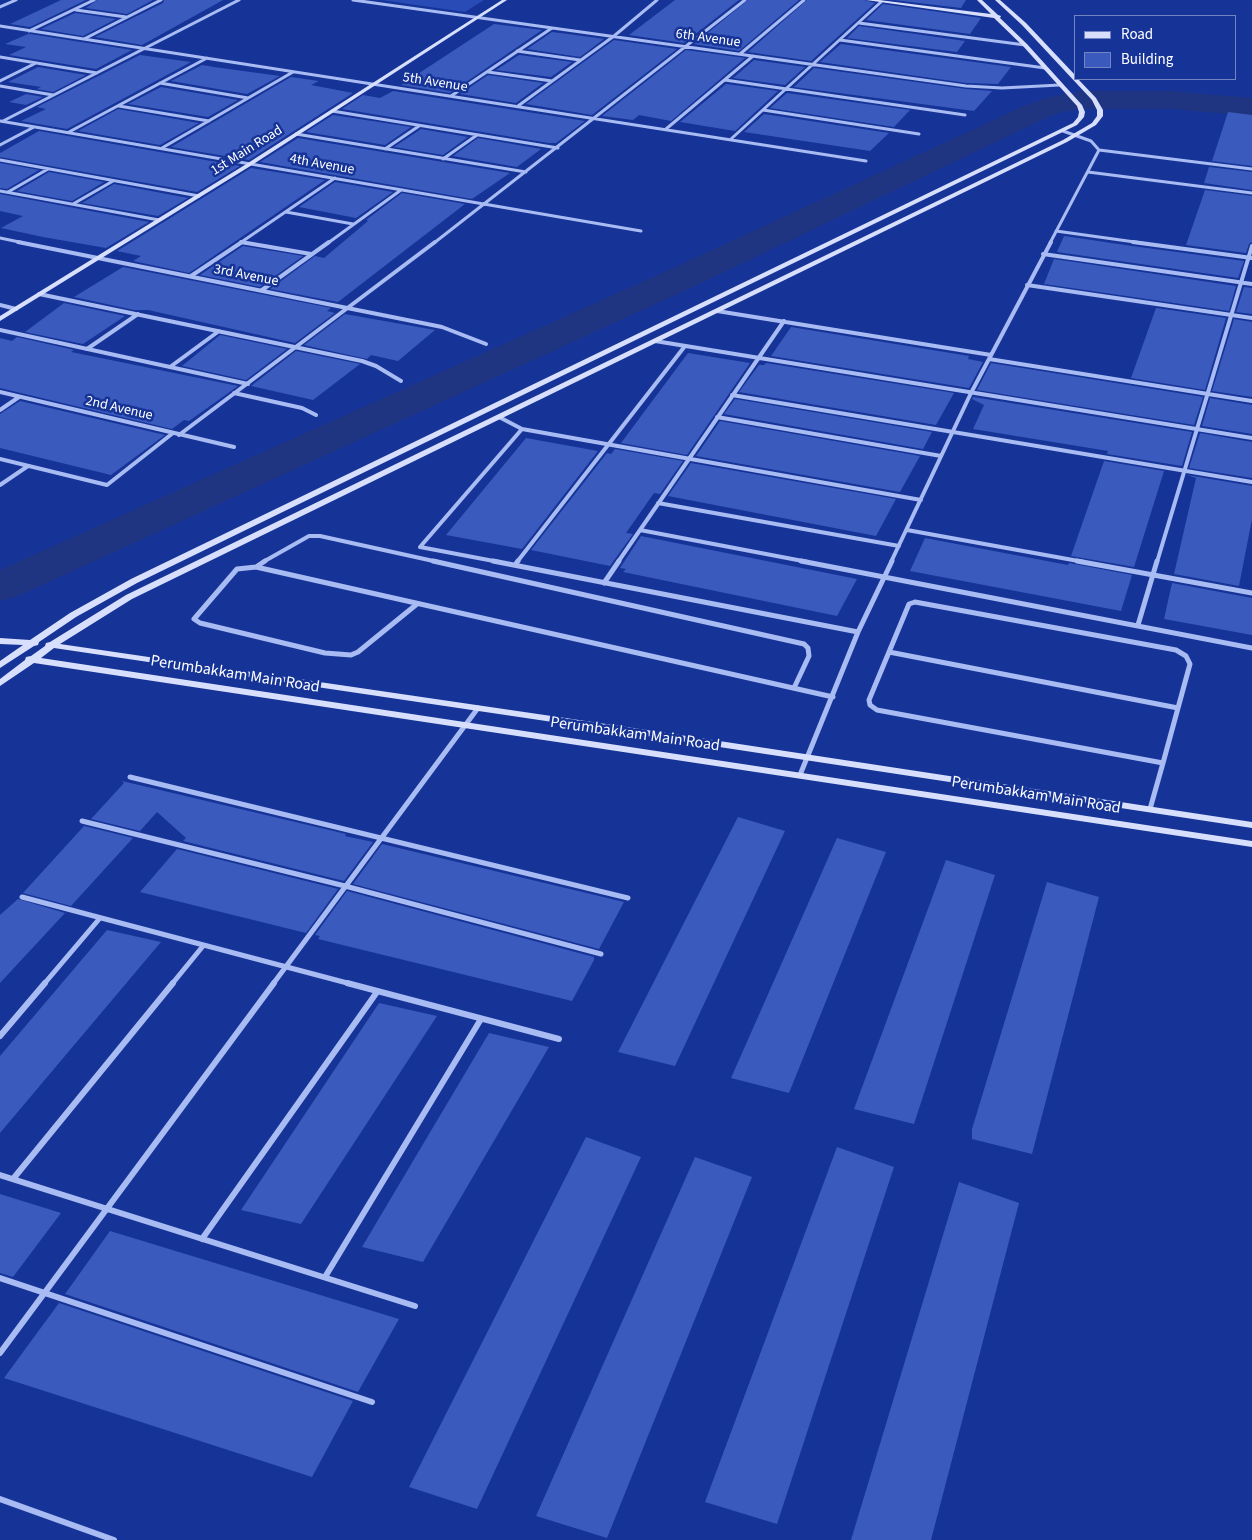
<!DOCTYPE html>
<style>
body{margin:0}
#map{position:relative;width:1252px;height:1540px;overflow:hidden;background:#163497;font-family:"Source Sans 3",sans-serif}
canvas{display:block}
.legend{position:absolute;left:1074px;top:15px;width:162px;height:65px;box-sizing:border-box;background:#163497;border:1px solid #7385c1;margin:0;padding:6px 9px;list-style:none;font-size:15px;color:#fff}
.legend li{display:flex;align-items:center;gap:10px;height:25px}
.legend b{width:25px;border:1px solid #7385c1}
</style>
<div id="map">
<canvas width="1252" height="1540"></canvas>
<ul class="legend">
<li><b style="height:6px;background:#d7dffc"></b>Road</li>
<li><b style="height:14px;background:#3a5abd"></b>Building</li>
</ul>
</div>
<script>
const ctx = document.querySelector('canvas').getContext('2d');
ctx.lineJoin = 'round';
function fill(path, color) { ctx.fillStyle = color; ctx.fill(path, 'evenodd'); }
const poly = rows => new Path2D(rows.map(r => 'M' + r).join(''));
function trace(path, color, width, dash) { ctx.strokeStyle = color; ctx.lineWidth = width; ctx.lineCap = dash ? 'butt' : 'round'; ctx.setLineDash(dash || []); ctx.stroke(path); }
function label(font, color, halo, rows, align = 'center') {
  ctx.font = font + ' "Source Sans 3",sans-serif'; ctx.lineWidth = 5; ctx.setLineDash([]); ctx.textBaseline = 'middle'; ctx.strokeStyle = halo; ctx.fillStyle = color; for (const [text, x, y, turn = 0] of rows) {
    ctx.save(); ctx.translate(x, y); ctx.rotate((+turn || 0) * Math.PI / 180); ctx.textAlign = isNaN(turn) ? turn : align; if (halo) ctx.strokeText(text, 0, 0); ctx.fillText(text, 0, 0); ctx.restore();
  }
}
const green = poly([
 [381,0,484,0,465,12]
]);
const river = poly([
 [1081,91,1171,91,1252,98,1252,116,1171,109,1081,109,1062,112,1046,118,697,285,16,597,0,601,0,570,671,269,1024,106,1046,98,1081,91]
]);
const building = poly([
 [61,0,86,0,30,27,10,24],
 [97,0,153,0,127,14,86,8],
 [164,0,223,0,142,45,95,37,163,3],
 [675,0,739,0,684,43,629,35],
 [748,0,799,0,739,51,694,44],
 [807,0,864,0,875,3,811,61,748,52],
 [894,0,966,0,961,8],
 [883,4,981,18,970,34,866,20],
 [75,13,76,13,116,19,83,36,41,29],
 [494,24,542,30,450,93,401,85],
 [859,26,965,41,957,52,847,38],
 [552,32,568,34,604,39,580,57,527,49],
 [28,34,30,34,132,50,96,69,9,55,26,47,5,44],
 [614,40,677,49,592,115,526,104],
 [841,44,1011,67,998,84,966,83,820,62],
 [686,50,745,58,671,121,639,115,633,120,602,116],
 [140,55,191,62,67,129,21,121,46,109,37,107],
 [519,55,572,62,551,77,496,70],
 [754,60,805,67,785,85,733,78],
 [202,65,214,67,280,76,247,94,171,81],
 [38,67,86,75,53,92,37,89,41,87,8,82],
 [814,68,966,89,992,91,974,111,794,87],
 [488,75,543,83,516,103,460,94],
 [291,77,319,81,311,85,353,93,249,160,171,147],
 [726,84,778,91,735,131,680,122],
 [161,87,238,100,208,117,128,104],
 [393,91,585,121,556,143,549,143,342,109,363,95,380,98],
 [787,93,910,110,894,127,770,108],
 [26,94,43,97,26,105,9,102],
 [118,109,199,123,160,145,78,131],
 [1228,112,1252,115,1252,166,1212,161],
 [764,114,889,133,870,151,744,132],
 [333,115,411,127,385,145,306,132],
 [421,129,468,137,443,155,394,147],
 [39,131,240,166,197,192,0,157,0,153],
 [298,138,443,162,510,173,472,199,260,162],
 [478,138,541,149,517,167,453,156],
 [0,163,39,170,7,189,0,188],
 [1209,167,1252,172,1252,190,1204,183],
 [251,168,325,180,189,273,133,261,141,256,117,251],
 [49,172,104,182,72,201,17,191],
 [335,182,393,192,356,218,299,207],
 [114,184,188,198,158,216,82,203],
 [1205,190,1252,196,1252,242,1249,244,1246,253,1186,245],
 [402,193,465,204,338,302,270,289,315,256,324,258,368,221,366,220],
 [0,194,149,222,106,248,43,237,1,228,23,216,0,211],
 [1064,236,1132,246,1244,261,1238,278,1057,252],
 [243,246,303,256,260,287,200,275],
 [1054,259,1236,286,1229,311,1044,284],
 [123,267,331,308,327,311,335,313,295,343,148,310,134,310,74,297],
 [1244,287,1252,288,1252,314,1236,312],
 [64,303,125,316,83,344,25,332],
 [1156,308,1226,318,1205,390,1131,378],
 [345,314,435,330,398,361,371,355,367,359,304,345],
 [1234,319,1252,322,1252,397,1212,391],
 [791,327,969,356,968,359,983,362,969,388,771,356],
 [220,335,287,349,246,380,182,366],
 [17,337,74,350,71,352,96,357,238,386,189,421,184,420,172,429,0,388,0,338,12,341],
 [296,351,360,364,313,400,251,386],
 [688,353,750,363,687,455,621,443],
 [766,363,954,393,936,425,739,392,759,365,764,365],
 [991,363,1203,397,1194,425,977,390],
 [973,397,1192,432,1182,466,1107,454,1108,451,973,429,984,405,972,399],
 [1210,398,1252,405,1252,434,1202,426],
 [735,399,932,432,923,449,724,414],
 [20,401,165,435,111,475,0,448,0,414],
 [720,421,920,456,900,492,696,456],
 [1200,433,1252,442,1252,478,1189,468],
 [526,438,598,451,522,549,446,535],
 [615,449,683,461,660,494,654,493,626,533,633,534,610,566,531,550,607,453,611,454],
 [1104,461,1164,471,1134,567,1071,556],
 [691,463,896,499,876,536,668,496],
 [1187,475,1252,486,1252,519,1239,586,1174,574,1196,478],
 [641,536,857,579,837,616,623,572,626,569,620,568],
 [925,538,1068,565,1069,563,1132,575,1121,611,910,571],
 [1172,583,1252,598,1252,635,1164,619],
 [122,781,346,834,345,836,373,842,344,881,183,841,186,838,157,812,140,831,91,819,124,783],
 [738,817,785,831,675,1066,618,1052],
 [84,826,133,838,71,906,23,893],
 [837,838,886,852,789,1093,731,1078],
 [382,844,624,902,599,949,353,884],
 [177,849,338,889,306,933,140,892],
 [946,860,995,875,914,1124,854,1109],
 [1047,882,1099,897,1032,1154,972,1139,972,1129],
 [347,891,594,957,594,960,572,1001,318,939,320,936,315,935],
 [18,899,65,913,0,983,0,915],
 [107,930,161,942,0,1133,0,1056],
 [379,1003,437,1016,301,1224,241,1210],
 [489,1033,549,1047,423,1262,362,1247],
 [586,1137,641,1157,477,1509,409,1487],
 [837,1147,894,1167,777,1524,705,1502],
 [695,1157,752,1177,607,1538,536,1516],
 [959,1182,1019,1203,931,1540,851,1540],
 [0,1194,61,1213,13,1277,0,1273],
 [110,1231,399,1319,358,1392,65,1294],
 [59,1303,353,1401,312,1477,4,1378]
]);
const streetFar3 = poly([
 [353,0,966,86,1002,88,1060,85],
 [0,7,16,0],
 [76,10,126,17],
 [859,23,1025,45],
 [0,26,866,161],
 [29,31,94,0],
 [84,39,161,0],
 [840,40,1045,68],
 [517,51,580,60],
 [740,54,804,0],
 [0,57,97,73],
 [488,72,552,81],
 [725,80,965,115],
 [0,81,36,63],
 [160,83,248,98],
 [0,86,53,95],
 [451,96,552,28],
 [119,106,209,121],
 [518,106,614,36,657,0],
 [763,110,919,134],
 [332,111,558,148],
 [0,121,641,231],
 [3,121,239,0],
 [666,129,753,56],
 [1063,131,1091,141,1099,150,1252,169],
 [69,132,207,58],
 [296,134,526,172],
 [731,139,881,2],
 [0,145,34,127],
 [162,148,293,72],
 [385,149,419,126],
 [443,159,477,135],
 [0,160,199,196],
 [1088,172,1252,193],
 [0,191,159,220],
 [8,192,48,169],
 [73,204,113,181],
 [286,212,353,224],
 [1056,231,1142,243],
 [0,238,24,243],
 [241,242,246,243],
 [240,243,335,178],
 [328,243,401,190],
 [434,243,745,0],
 [1050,243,1099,150]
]);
const streetFar2 = poly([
 [18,242,442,327,486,344],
 [241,242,311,254],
 [1133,242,1252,258],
 [1043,254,1252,284],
 [191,276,242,242],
 [1027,285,1252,318],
 [262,290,329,242],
 [39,294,362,361,376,366,401,381],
 [0,305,16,309],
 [717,311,991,355],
 [0,330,248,384],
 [655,341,1252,438],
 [87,349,138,314],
 [989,359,1252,401],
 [170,367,219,331],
 [0,392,234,447],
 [234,393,302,408,316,415],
 [732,395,1252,482],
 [0,410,19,397],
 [499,417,522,429,921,500],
 [717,417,941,456],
 [179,435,435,242],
 [0,459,107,485,173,433],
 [0,485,28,466],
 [658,503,899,546],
 [640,530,808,562],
 [907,530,1084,562],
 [263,562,309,536,320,536,438,562],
 [499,562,420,547,522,429],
 [517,562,685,346],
 [618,562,784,321],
 [891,562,971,393,1051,242],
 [1157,562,1252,246]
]);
const streetFar1 = poly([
 [433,561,804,644,808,648,809,656,794,688],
 [493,561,858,632],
 [801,561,1252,648],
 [1077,561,1252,593],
 [515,565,518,561],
 [256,567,265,561],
 [604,583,619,561],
 [915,602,1176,650,1186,656,1190,664,1163,763,877,710,870,705,869,700,909,604,915,602],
 [417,604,358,652,351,655,325,653,200,623,194,619,237,569,256,567,833,697],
 [1138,625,1157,561],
 [889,652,1178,708],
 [800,775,858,632,892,561],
 [130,777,628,898],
 [1150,809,1163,763],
 [82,821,345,886,601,954],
 [22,897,351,984],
 [44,984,100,918],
 [172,984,203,946],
 [273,984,478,708]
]);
const street = poly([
 [347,983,559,1039],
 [0,1036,45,983],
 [0,1175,415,1306],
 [13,1179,173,983],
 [202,1239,377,992],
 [325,1277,481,1019],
 [0,1278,372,1402],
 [0,1353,274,983],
 [0,1499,114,1540]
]);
const secondary = poly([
 [502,0,507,0,252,165,0,321,0,316,248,163,502,0],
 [866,0,879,0,991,14,977,0,982,0,998,15,1001,16,1000,18,1027,44,1082,105,1085,112,1084,117,1077,125,137,583,76,617,39,642,38,645,34,646,0,668,0,661,23,645,0,644,0,638,30,640,70,613,131,579,1073,123,1078,117,1079,112,1077,106,1023,46,994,18,866,0],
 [995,0,1000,0,1026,23,1076,76,1076,79,1078,79,1096,98,1103,110,1103,116,1096,125,1067,142,132,599,60,644,647,730,1252,822,1252,828,647,736,54,648,41,658,1252,841,1252,847,34,663,0,686,0,679,25,660,26,657,31,656,45,646,46,643,50,642,126,595,1063,140,1092,123,1097,116,1097,110,1092,100,1022,25,995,0]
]);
const farStreetnames = [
 ["6th Avenue",708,39,8],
 ["5th Avenue",435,83,9],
 ["1st Main Road",247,151,-32],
 ["4th Avenue",322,165,10],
 ["3rd Avenue",246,276,11],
 ["2nd Avenue",119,409,13]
];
const streetNames = [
 ["Perumbakkam Main Road",235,675,9],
 ["Perumbakkam Main Road",635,735,8],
 ["Perumbakkam Main Road",1036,796,9]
];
fill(green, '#294bb6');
fill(river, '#1f3581');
fill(building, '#3a5abd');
trace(streetFar3, '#a8bbf2', 3);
trace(streetFar2, '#a8bbf2', 4);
trace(streetFar1, '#a8bbf2', 5);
trace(street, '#a8bbf2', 6);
fill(secondary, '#d7dffc');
label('14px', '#fff', '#163497', farStreetnames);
label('16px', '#fff', '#163497', streetNames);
</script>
